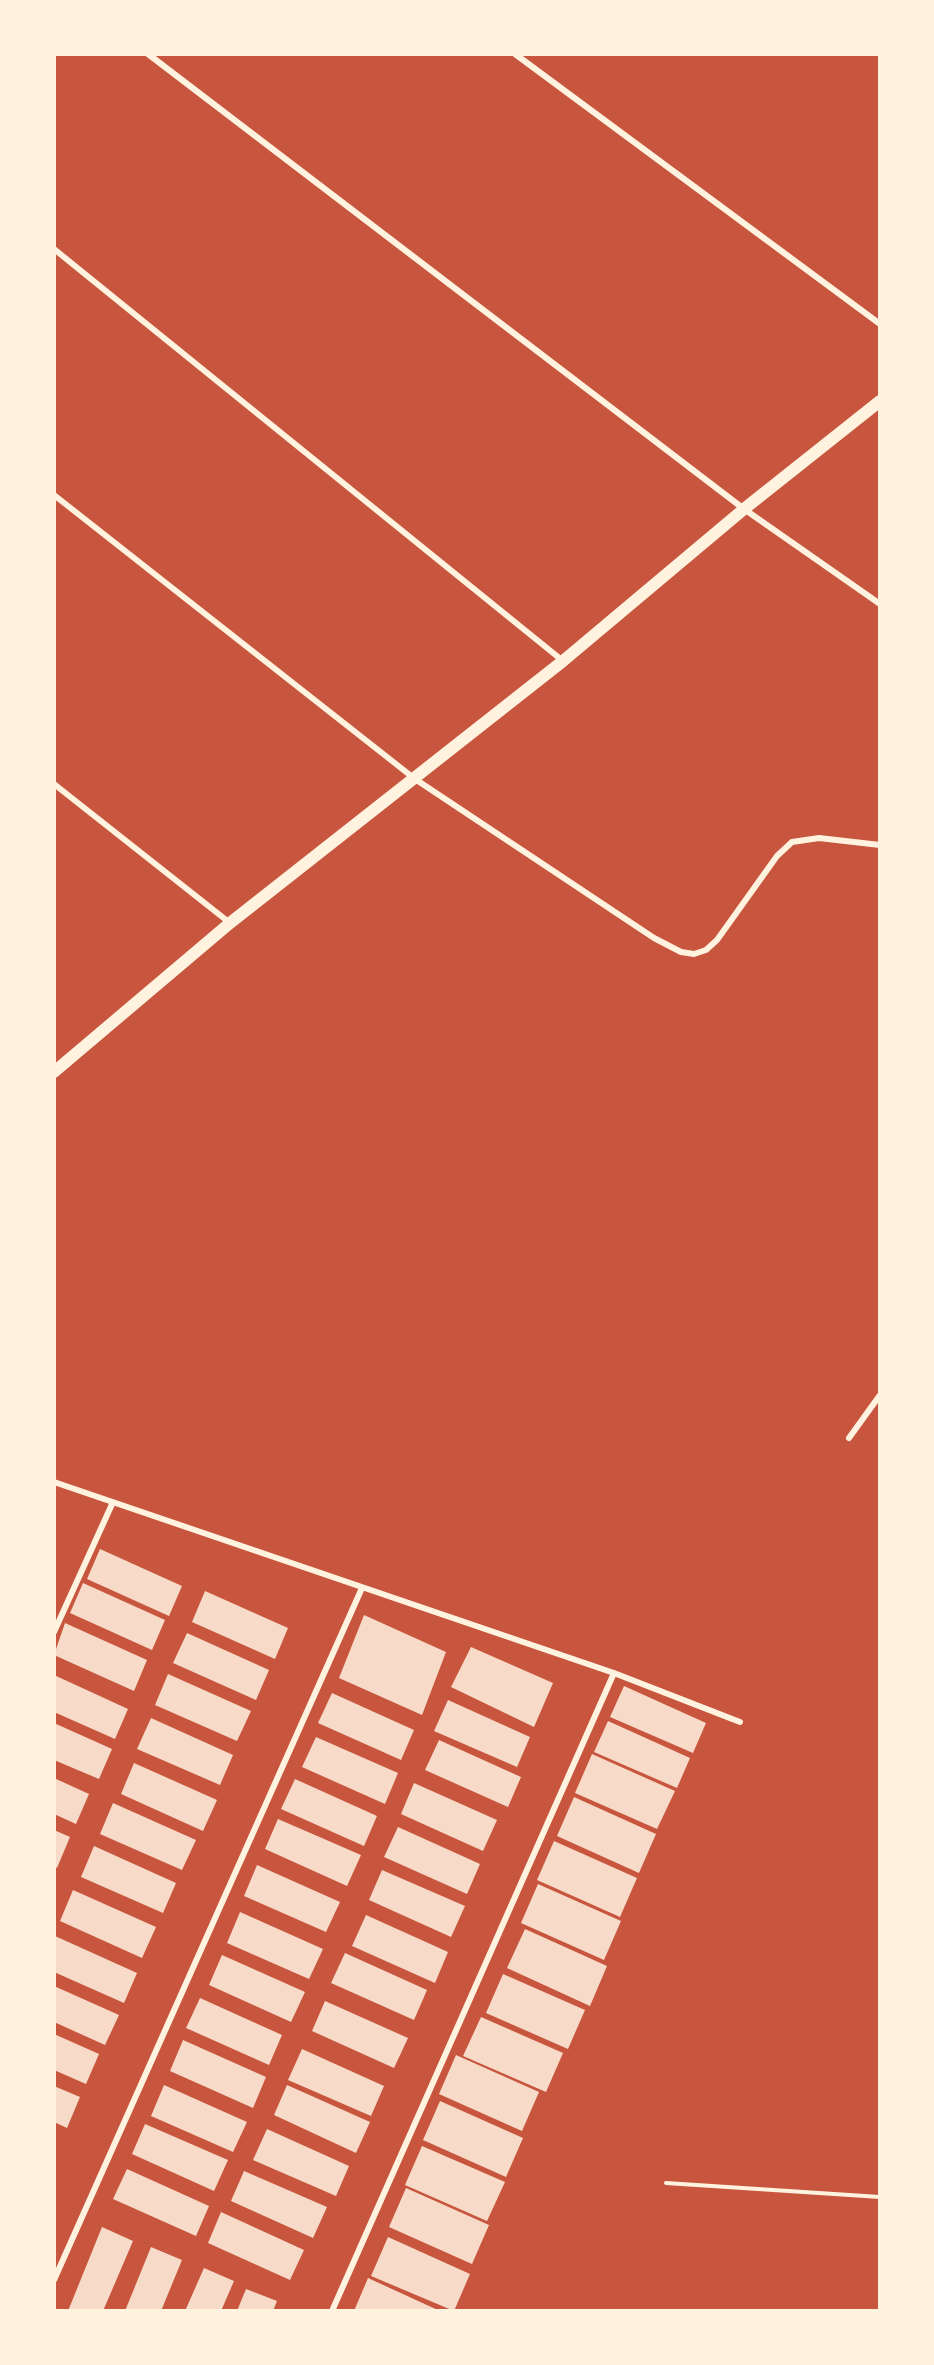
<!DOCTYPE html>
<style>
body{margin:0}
#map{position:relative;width:934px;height:2365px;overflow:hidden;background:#c8553d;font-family:"Source Sans 3",sans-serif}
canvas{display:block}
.frame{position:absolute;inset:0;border:56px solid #fff3e0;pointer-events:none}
</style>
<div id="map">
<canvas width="934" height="2365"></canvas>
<div class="frame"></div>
</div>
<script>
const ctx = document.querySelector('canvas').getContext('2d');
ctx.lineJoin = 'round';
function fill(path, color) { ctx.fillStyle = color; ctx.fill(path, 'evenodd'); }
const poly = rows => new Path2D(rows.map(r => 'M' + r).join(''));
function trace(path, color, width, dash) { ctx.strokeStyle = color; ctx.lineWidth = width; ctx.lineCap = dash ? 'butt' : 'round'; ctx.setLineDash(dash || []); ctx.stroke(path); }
const building = poly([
 [100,1549,182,1586,169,1616,87,1579],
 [83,1583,165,1620,152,1650,70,1613],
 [205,1591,288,1628,275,1659,192,1622],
 [364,1615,446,1652,422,1715,339,1678],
 [65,1623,147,1660,134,1691,54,1655],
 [187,1633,269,1670,256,1700,173,1663],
 [471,1647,553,1683,534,1727,451,1687],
 [168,1674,251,1711,237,1741,155,1705],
 [54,1675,128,1709,115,1739,54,1712],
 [624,1686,706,1723,693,1753,610,1717],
 [332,1693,414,1730,401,1760,318,1723],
 [448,1700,530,1737,517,1767,434,1731],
 [151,1718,233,1755,220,1785,137,1749],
 [608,1721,690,1758,677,1788,594,1752],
 [54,1723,112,1749,99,1779,54,1760],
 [316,1737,398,1773,385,1804,302,1767],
 [439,1740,521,1777,508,1807,425,1770],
 [592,1754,675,1791,657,1829,575,1793],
 [134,1763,217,1800,203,1831,121,1794],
 [54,1778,89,1794,76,1824,54,1814],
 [295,1779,377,1816,364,1846,281,1809],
 [414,1783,497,1820,483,1851,401,1814],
 [574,1797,656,1834,639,1873,557,1836],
 [113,1803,196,1840,182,1870,100,1834],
 [278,1819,361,1855,347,1886,265,1849],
 [398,1827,480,1864,467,1894,384,1857],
 [54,1830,70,1837,57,1868,54,1866],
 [554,1841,637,1878,620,1917,537,1880],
 [94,1846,176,1883,163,1913,81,1877],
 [257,1865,340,1902,326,1932,244,1896],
 [382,1870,465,1906,451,1937,369,1900],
 [538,1884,621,1921,604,1960,521,1923],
 [73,1890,156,1927,142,1958,60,1921],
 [240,1912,323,1949,309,1979,227,1943],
 [366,1915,448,1952,435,1983,352,1946],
 [525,1929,607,1966,590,2006,507,1968],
 [55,1936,137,1973,124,2003,54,1972],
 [345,1953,427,1990,414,2020,331,1983],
 [222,1955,305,1992,291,2022,209,1985],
 [503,1974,585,2010,568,2049,486,2013],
 [54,1986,119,2015,105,2045,54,2022],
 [200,1998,282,2035,269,2065,186,2028],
 [325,2001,408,2038,394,2068,312,2031],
 [481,2017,563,2053,546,2092,463,2056],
 [54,2034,99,2054,86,2084,54,2070],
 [183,2040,266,2077,253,2108,170,2071],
 [302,2049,384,2086,371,2116,288,2080],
 [456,2055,539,2092,522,2131,439,2094],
 [164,2085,247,2122,233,2152,151,2116],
 [287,2085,370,2122,356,2153,274,2115],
 [54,2086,80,2097,67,2128,54,2122],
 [440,2101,523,2138,506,2177,423,2140],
 [145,2124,228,2160,214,2191,132,2154],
 [267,2129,349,2166,336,2196,253,2160],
 [422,2146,505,2182,487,2221,405,2185],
 [127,2169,209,2206,196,2236,113,2199],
 [244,2171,327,2207,313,2238,231,2201],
 [406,2188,489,2225,472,2264,389,2227],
 [221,2212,304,2250,290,2280,208,2243],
 [102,2227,133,2241,103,2311,68,2311],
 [388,2237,470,2274,454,2311,371,2276],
 [151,2247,182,2260,161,2311,125,2311],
 [204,2268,234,2281,221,2311,185,2311],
 [368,2278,440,2311,354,2311],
 [246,2289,277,2301,273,2311,237,2311]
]);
const path = poly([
 [666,2183,880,2197]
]);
const minor = poly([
 [148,54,744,509,880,604],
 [515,54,880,324],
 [54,249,563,661],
 [54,495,415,779,654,938,681,952,694,954,706,950,717,940,777,856,792,842,819,838,880,845],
 [54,784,230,923],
 [849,1438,880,1395],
 [54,1482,614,1673,740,1722],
 [54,1632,113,1502],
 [54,2280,362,1588],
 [332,2311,614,1673]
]);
const secondary = poly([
 [54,1072,230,923,563,661,744,509,880,401]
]);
fill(building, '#f7dbc8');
trace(path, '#fff3e0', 4);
trace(minor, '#fff3e0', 6);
trace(secondary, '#fff3e0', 12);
</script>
